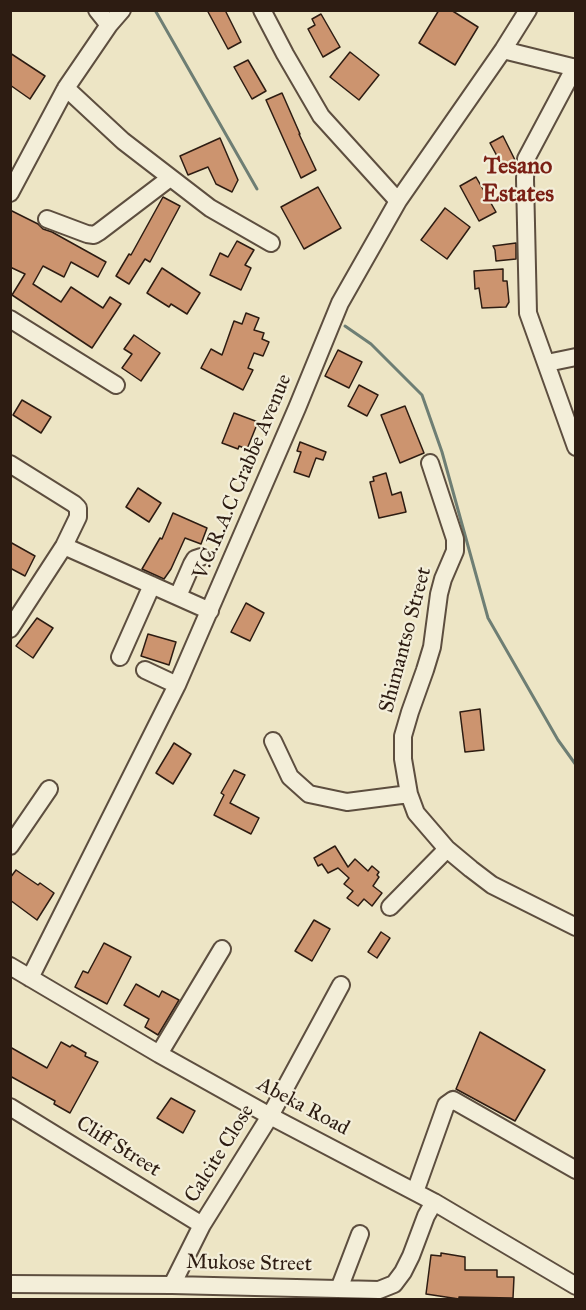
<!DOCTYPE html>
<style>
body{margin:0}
#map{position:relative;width:586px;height:1310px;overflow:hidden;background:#ede5c5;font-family:"IM FELL Great Primer",serif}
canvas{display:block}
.frame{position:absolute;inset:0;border:12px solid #2d1c12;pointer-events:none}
</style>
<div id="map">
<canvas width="586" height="1310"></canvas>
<div class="frame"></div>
</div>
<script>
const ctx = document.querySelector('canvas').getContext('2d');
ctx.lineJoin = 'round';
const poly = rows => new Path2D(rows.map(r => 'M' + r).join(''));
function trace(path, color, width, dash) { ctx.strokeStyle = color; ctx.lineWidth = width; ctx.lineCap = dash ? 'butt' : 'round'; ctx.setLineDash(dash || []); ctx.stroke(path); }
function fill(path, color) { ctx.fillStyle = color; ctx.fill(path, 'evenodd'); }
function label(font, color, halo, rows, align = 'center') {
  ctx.font = font + ' "IM FELL Great Primer",serif'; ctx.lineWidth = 4.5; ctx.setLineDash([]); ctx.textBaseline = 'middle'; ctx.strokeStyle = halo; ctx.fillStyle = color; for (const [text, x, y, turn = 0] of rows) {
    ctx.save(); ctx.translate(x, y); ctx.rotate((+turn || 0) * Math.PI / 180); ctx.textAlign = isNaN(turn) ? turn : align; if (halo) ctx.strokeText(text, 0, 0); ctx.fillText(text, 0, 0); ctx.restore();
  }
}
const stream = poly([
 [155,10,257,189],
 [345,326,371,344,422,395,442,452,488,618,558,740,576,765]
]);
const building = poly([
 [207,10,225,10,241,42,228,49,207,10],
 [439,10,451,10,478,27,455,65,419,43,439,10],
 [321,14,340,47,323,57,308,29,315,25,312,19,321,14],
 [350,52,379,75,359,100,330,77,350,52],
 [10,53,45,76,30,99,10,85,10,53],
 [248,60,266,91,252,99,234,67,248,60],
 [282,93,300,134,299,134,316,170,301,178,266,100,282,93],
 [503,136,515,160,515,166,505,171,490,143,503,136],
 [220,138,238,180,232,192,216,184,208,167,188,175,180,156,220,138],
 [476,177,496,212,479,221,460,186,476,177],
 [318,187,341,228,304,249,281,207,318,187],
 [163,197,180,206,150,262,145,259,129,284,116,276,129,254,131,255,163,197],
 [445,208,470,227,447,259,421,240,445,208],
 [10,210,38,224,43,229,52,232,106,262,98,277,71,262,64,277,43,266,33,284,61,302,71,287,103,308,110,297,121,304,92,348,12,295,25,274,10,267,10,210],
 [237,241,254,250,245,265,251,268,241,290,210,275,220,253,228,257,237,241],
 [516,243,516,259,496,261,495,250,493,246,516,243],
 [162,268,200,293,187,314,171,304,169,307,147,293,162,268],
 [503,269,503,281,507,281,509,302,506,307,482,308,479,288,475,289,474,271,503,269],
 [246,313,259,318,254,330,264,333,262,339,269,342,263,356,254,353,248,368,253,370,243,390,201,368,211,349,222,355,234,321,242,324,246,313],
 [134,335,160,353,141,381,122,368,132,354,124,349,134,335],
 [338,350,362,362,349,388,325,376,338,350],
 [359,385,378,395,367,416,348,406,359,385],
 [22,400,51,417,41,433,13,415,22,400],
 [405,406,424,453,400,463,381,415,405,406],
 [234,413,258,422,247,449,239,446,238,449,222,443,234,413],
 [300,442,326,452,323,460,316,458,309,477,294,472,301,452,297,451,300,442],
 [386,473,392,495,401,492,406,512,379,518,370,482,374,481,373,477,386,473],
 [138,488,161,503,149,522,126,507,138,488],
 [173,513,207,528,201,544,185,538,171,569,164,579,142,569,160,538,162,539,173,513],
 [10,542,35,556,25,576,10,568,10,542],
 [246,603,264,613,250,641,231,632,246,603],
 [37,618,53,628,33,658,16,646,37,618],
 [148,634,176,642,169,665,141,656,148,634],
 [480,709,484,750,465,752,460,712,480,709],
 [174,743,191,754,173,784,156,773,174,743],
 [234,770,245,775,230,803,259,818,251,834,214,815,224,795,221,793,234,770],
 [335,846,348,867,355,859,368,871,372,866,379,872,377,875,379,877,373,886,382,893,372,906,364,899,358,906,347,898,353,891,344,884,349,878,338,868,328,873,322,864,318,866,314,858,335,846],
 [16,870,38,885,40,883,54,893,37,920,10,900,10,878,16,870],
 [314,920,330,929,312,961,295,951,314,920],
 [381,932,390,938,377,958,368,952,381,932],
 [104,943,131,957,107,1004,75,987,83,971,88,973,104,943],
 [136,984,159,997,162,991,179,1000,158,1035,145,1027,149,1019,124,1005,136,984],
 [480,1032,545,1070,515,1121,456,1089,480,1032],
 [61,1042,70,1047,72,1045,86,1053,85,1056,98,1062,70,1113,54,1104,55,1101,10,1076,10,1047,47,1068,61,1042],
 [171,1098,195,1111,183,1133,157,1118,171,1098],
 [441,1253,465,1257,465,1270,497,1270,497,1277,514,1277,513,1298,459,1297,459,1299,426,1294,431,1255,441,1256,441,1253]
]);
const minor = poly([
 [97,10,109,25],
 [262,10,285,54,321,116,398,201],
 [503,50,576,68],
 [575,67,526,159,525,179,528,313,576,447],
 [66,88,123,141,210,208,271,243],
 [10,193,66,88,109,25,122,10],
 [47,219,87,234,94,235,99,232,170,178],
 [10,319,116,385],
 [547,363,576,357],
 [430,463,455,539,455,551,443,579,439,594,432,647,425,670,410,712,403,736,403,759,409,794,416,813,447,849,471,869,492,885,576,927],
 [10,464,74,504,78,508,78,517,64,546,10,629],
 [64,546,210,611],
 [178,596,192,564,195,559,201,557],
 [120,657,152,585],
 [145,670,177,685],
 [273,741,290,777,309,794,347,802,409,794],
 [10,846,49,789],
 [390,907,447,849],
 [10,966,159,1054,270,1116,434,1202,576,1286],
 [30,978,177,685,297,408,340,303,398,201,503,50,528,10],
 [159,1054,222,949],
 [10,1107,202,1225],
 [415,1192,446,1105,453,1100,576,1170],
 [10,1284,172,1285,379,1290,394,1284,403,1272,411,1256,426,1216,434,1202],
 [172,1285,202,1225,270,1116,341,985],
 [339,1289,360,1234]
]);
const streetNames = [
 ["V.C.R.A.C Crabbe Avenue",243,477,-67],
 ["Shimantso Street",406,640,-75],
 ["Abeka Road",303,1107,28],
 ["Cliff Street",118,1147,32],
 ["Calcite Close",220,1154,-58],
 ["Mukose Street",249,1264,1]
];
const quarterNames = [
 ["Tesano",518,167],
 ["Estates",518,195]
];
trace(stream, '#6e7e74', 3);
fill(building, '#cc946f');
trace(building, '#2d1c12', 1.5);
trace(minor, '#5d4e3f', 20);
trace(minor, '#f3eed9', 16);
label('21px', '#2d1c12', '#f3eed9', streetNames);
label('bold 24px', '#7a1f14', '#f3eed9', quarterNames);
</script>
